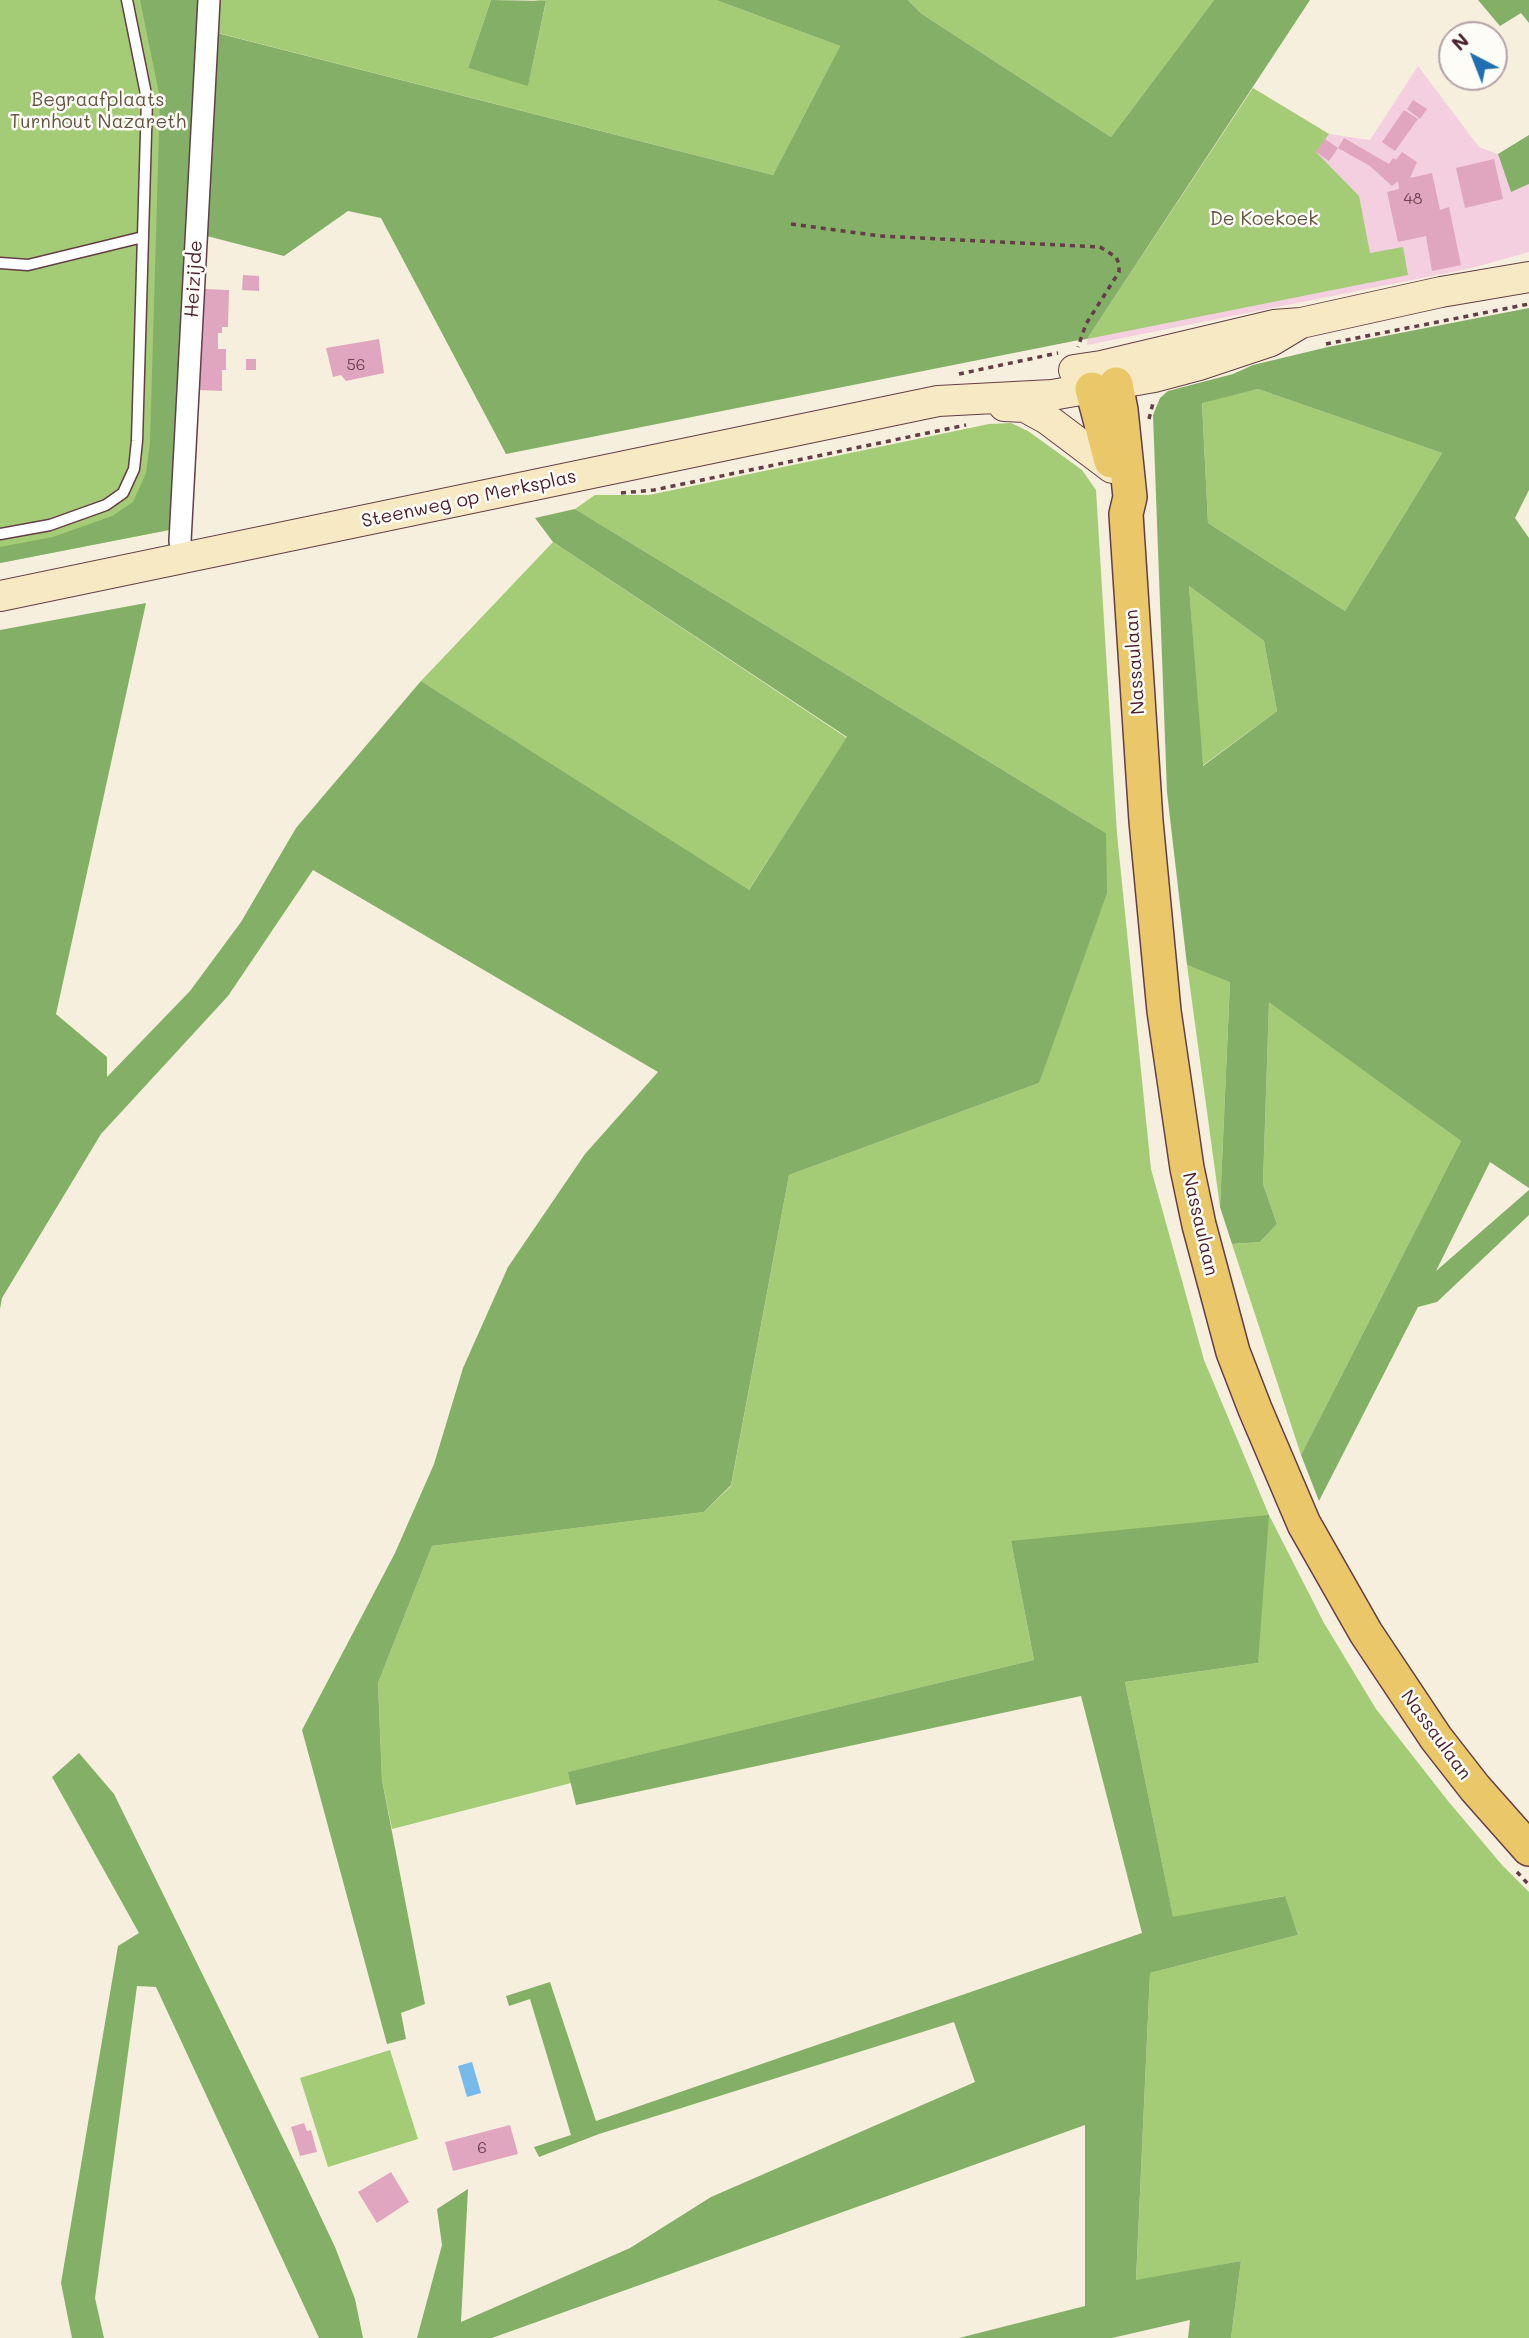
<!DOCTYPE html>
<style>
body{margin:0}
#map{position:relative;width:1529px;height:2338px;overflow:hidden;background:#f6efdd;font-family:Mali,sans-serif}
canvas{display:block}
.north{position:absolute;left:1438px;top:21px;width:70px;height:70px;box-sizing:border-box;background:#fdfcf7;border:2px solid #b5a4a5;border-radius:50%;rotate:318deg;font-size:19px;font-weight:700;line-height:28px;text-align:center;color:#4a1f2b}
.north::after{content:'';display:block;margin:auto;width:24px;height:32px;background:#1f6fb2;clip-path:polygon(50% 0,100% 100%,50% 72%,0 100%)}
</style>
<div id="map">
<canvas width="1529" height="2338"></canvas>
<div class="north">N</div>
</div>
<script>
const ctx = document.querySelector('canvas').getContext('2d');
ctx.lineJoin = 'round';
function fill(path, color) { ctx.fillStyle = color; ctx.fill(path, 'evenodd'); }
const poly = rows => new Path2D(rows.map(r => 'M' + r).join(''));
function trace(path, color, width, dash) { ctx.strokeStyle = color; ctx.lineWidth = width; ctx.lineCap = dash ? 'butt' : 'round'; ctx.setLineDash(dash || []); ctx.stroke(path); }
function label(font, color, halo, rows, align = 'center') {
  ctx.font = font + ' Mali,sans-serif'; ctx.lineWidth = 5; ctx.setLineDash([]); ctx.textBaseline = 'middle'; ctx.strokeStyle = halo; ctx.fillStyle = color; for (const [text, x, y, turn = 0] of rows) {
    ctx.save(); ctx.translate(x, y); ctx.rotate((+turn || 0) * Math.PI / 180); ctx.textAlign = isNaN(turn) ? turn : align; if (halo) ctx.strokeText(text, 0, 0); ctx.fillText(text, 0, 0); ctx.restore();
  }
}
const built = poly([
 [1418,66,1479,147,1498,154,1511,192,1529,184,1529,252,1472,268,1087,345,1087,339,1253,88,1329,134,1370,140]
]);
const green = poly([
 [0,0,202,0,174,529,0,563],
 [215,0,491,0,468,68,528,85,546,2,534,0,716,0,840,46,773,175,214,32],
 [908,0,1214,0,1111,137,922,14],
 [1253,88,1329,134,1316,152,1359,196,1370,253,1403,247,1408,275,1087,339],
 [1258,389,1442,453,1345,611,1208,523,1202,402],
 [1011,423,1028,431,1082,470,1096,490,1117,834,1151,1169,1204,1360,1269,1515,1324,1623,1376,1709,1448,1801,1502,1865,1529,1892,1529,2338,1231,2338,1241,2261,1136,2281,1150,1973,1298,1935,1284,1896,1173,1918,1125,1682,1258,1663,1011,1541,1034,1660,569,1772,571,1783,392,1829,382,1780,378,1683,432,1546,704,1512,731,1486,789,1175,1039,1083,1106,833,575,509,595,495,649,495,989,424],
 [553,542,847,738,748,891,421,681],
 [1189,586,1264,641,1277,711,1202,766],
 [1187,965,1230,981,1220,1207],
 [1269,1001,1461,1141,1301,1455,1232,1244,1260,1242,1277,1224,1263,1184],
 [390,2050,418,2139,328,2167,300,2078]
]);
const forest = poly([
 [140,0,202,0,174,529,0,563,0,547,53,537,112,516,133,502,146,473,150,442,160,98],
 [491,0,546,1,528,86,468,68],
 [716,0,908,0,922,14,1111,137,1214,0,1310,0,1087,339,1079,340,506,454,381,218,348,211,284,256,203,235,213,32,773,175,840,46],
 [1478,0,1529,0,1529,23,1521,13,1500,26],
 [1529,135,1529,184,1511,192,1498,154],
 [1529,308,1529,490,1515,518,1529,538,1529,1188,1490,1162,1436,1271,1529,1190,1529,1215,1437,1302,1418,1307,1319,1501,1301,1455,1461,1141,1269,1002,1263,1184,1277,1224,1260,1242,1232,1244,1220,1207,1230,982,1187,965,1167,792,1153,415,1160,398,1168,391,1233,374,1253,365,1328,347],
 [1258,389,1442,453,1345,611,1208,523,1202,403],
 [1189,586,1264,641,1277,711,1203,766],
 [575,509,1106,833,1107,893,1039,1083,789,1175,731,1485,704,1512,432,1546,378,1683,382,1780,425,2004,401,2013,406,2039,387,2044,302,1730,395,1553,434,1464,463,1368,508,1267,585,1154,658,1072,313,870,228,996,101,1134,2,1298,0,1309,0,630,146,603,56,1014,107,1057,107,1077,190,991,241,922,296,828,421,681,749,890,847,737,553,542,535,518],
 [1269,1515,1258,1663,1125,1682,1173,1917,1285,1896,1298,1935,1150,1973,1136,2280,1241,2261,1231,2338,1188,2338,1190,2320,1112,2338,959,2338,1085,2306,1085,2125,492,2338,417,2338,442,2245,437,2209,468,2189,461,2322,630,2248,711,2197,975,2082,954,2022,599,2134,539,2157,534,2147,571,2135,530,1999,509,2006,506,1996,550,1982,596,2121,1142,1933,1081,1696,576,1805,568,1772,1034,1660,1011,1541],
 [79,1753,114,1794,300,2173,335,2247,355,2299,363,2338,319,2338,156,1987,137,1986,95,2298,104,2338,72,2338,61,2283,118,1946,139,1933,52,1777]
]);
const water = poly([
 [472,2062,481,2093,467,2097,458,2066]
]);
const building = poly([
 [1413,100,1427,109,1420,119,1407,109],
 [1404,110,1418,119,1395,151,1382,142],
 [1344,138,1389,164,1393,158,1396,160,1402,152,1417,162,1410,178,1432,173,1440,210,1449,207,1461,265,1432,271,1426,236,1398,242,1387,192,1399,189,1398,181,1392,186,1370,166,1338,148],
 [1325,139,1338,148,1329,161,1316,152],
 [1494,159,1503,199,1465,208,1456,168],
 [243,275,259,276,259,291,242,290],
 [204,289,229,290,228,327,222,327,222,333,218,333,218,349,226,349,226,370,222,370,222,391,199,390],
 [379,339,384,373,346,381,341,375,333,377,326,348],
 [246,359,256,359,256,370,246,370],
 [304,2123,307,2131,311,2130,317,2152,300,2156,291,2127],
 [510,2125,518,2154,453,2171,445,2142],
 [391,2172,409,2202,377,2223,358,2192]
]);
const path = poly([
 [791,224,880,236,1100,247,1116,257,1119,264,1119,272,1086,324,1078,347],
 [1326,344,1529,304],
 [959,374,1058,353],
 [1149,419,1153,403],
 [621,493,654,490,966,425],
 [1517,1872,1529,1885]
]);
const lane = poly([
 [0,263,28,265,143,237],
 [0,534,50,525,106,505,123,493,134,469,137,441,147,99,127,0]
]);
const street = poly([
 [183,558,180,541,209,0]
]);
const secondary = poly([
 [1074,370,1101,366,1274,325,1301,323,1441,292,1529,277],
 [1004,406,1025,407,1047,419,1112,468],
 [0,596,938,401,1052,395,1154,377,1199,365,1271,341,1301,323]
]);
const primary = poly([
 [1116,384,1121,410,1130,497,1126,514,1146,821,1164,1011,1187,1168,1199,1225,1233,1352,1255,1409,1304,1524,1366,1633,1436,1738,1475,1788,1529,1849],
 [1092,389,1111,461]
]);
const numberNames = [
 ["48",1413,199],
 ["56",356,365],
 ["6",482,2148]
];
const parkNames = [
 ["Begraafplaats",98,100],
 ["Turnhout Nazareth",98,122],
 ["De Koekoek",1264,219]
];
const streetNames = [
 ["Heizijde",194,279,-87],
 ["Steenweg op Merksplas",469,499,-12],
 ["Nassaulaan",1135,662,-94],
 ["Nassaulaan",1200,1224,77],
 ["Nassaulaan",1436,1735,54]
];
fill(built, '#f3cfe0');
fill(green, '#a4cb75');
fill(forest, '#83af66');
fill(water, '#76b9eb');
fill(building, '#e0a6bf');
trace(lane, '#643e46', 13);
trace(street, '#643e46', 24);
trace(secondary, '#643e46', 32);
trace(primary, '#643e46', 36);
trace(path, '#643e46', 3.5, [5, 5]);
trace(lane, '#fff', 10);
trace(street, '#fff', 21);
trace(secondary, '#f7e9c3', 30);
trace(primary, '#eac769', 33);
label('16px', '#704150', null, numberNames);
label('19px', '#655341', '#fdfcf7', parkNames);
label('19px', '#4a1f2b', '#fdfcf7', streetNames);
</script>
